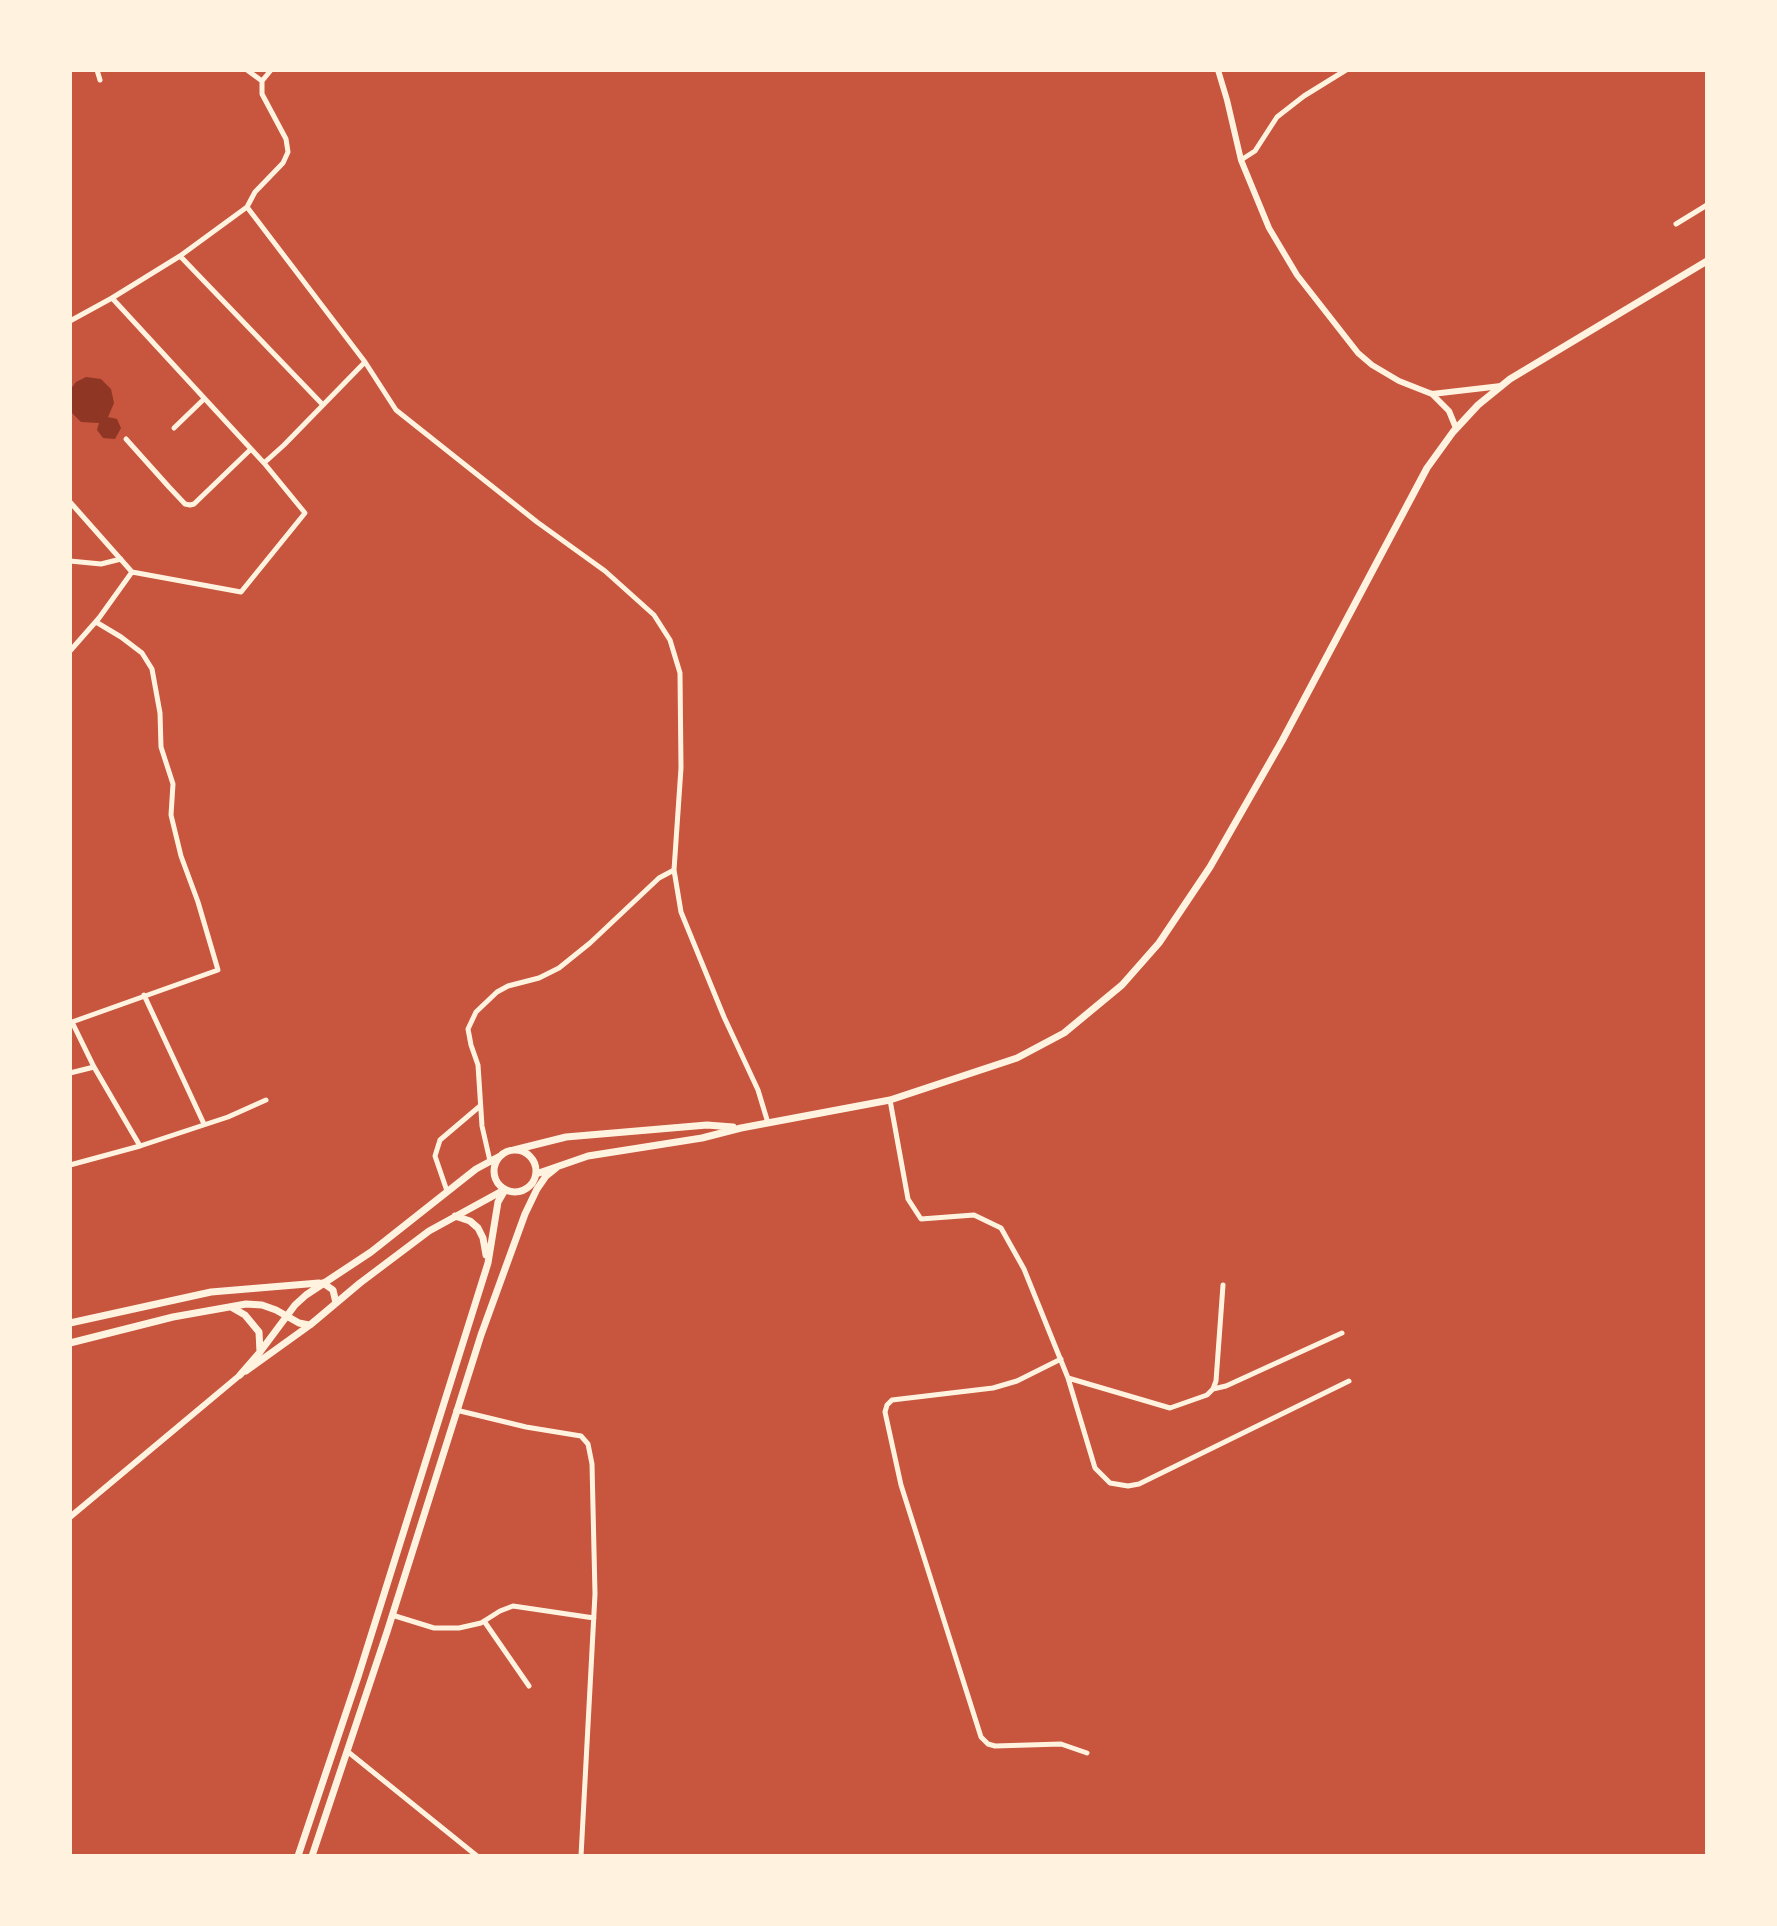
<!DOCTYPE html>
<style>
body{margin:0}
#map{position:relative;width:1777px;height:1926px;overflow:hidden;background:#c8553d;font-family:"Sofia Sans Condensed",sans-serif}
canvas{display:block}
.frame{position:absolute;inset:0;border:72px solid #fff3e0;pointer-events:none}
</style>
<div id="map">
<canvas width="1777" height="1926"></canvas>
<div class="frame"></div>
</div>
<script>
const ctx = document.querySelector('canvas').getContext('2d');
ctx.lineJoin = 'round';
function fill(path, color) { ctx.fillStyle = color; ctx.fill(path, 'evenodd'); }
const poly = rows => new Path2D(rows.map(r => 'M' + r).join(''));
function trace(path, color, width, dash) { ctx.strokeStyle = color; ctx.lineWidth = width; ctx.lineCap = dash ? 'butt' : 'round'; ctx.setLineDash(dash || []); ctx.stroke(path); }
const water = poly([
 [86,377,101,379,111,389,114,403,108,417,117,419,121,428,115,439,103,438,97,430,99,423,81,422,70,411,70,390,76,382]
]);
const minor = poly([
 [97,70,100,80],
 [247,70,262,81],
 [1241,160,1255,151,1277,117,1304,96,1346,70],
 [247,207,255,192,283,163,288,152,286,139,262,94,262,81,271,70],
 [1676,224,1707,205],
 [180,256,323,405],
 [70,321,112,298],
 [365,362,247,207,180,256,112,298,264,463,284,445,365,362,396,410,537,522,605,571,654,615,670,640,680,673,681,768,674,870,681,912,724,1017,758,1090,768,1123],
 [174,428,204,399],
 [126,439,169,487,185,504,190,505,194,504,251,449],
 [70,502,132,572,241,592,305,513,264,463],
 [70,561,101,564,121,559],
 [96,622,121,637,142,653,152,669,160,713,161,747,173,784,171,815,181,856,198,902,218,970,72,1022,94,1067,140,1146],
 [70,651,99,618,132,572],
 [144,995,204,1124],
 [70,1073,94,1067],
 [890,1100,908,1199,921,1219,974,1215,1001,1228,1024,1269,1068,1378,1170,1408,1207,1395,1213,1389,1216,1381,1223,1285],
 [490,1161,482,1126,478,1065,471,1045,468,1029,476,1012,497,992,508,986,539,978,559,968,590,943,659,878,674,870],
 [70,1165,140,1146,228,1117,266,1100],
 [447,1191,435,1156,440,1140,480,1106],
 [1061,1359,1017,1381,993,1388,892,1400,887,1405,885,1412,901,1485,981,1737,988,1744,995,1746,1061,1744,1087,1753],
 [1068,1378,1095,1468,1110,1483,1128,1486,1139,1484,1349,1381],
 [1213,1389,1226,1386,1342,1333],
 [456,1410,526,1427,581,1436,588,1444,592,1464,595,1594,581,1856],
 [392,1615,434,1628,459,1628,481,1623,500,1611,513,1606,594,1618],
 [484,1621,529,1686],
 [347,1751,477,1856]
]);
const tertiary = poly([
 [1218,70,1227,100,1241,160,1269,228,1297,275,1358,353,1372,365,1399,381,1432,394,1501,386],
 [1432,394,1449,411,1456,428],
 [70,1517,240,1375]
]);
const secondary = poly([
 [514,1150,566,1137,707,1125,733,1127],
 '494 1171a21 21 0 1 1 42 0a21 21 0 1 1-42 0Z',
 [536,1174,588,1156,702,1138,741,1128,890,1100,1017,1058,1064,1033,1122,985,1159,943,1210,867,1282,741,1427,468,1453,432,1478,405,1510,379,1707,261],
 [455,1216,470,1221,478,1228,483,1238,486,1255],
 [323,1283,333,1290,336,1303],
 [231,1307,245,1315,259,1332,260,1352],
 [70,1323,211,1292,319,1283],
 [70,1343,173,1317,246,1304,262,1305,276,1310,299,1323,309,1325],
 [246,1371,310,1325,360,1283,429,1231,502,1191],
 [240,1375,260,1352,295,1305,306,1295,371,1252,476,1169,502,1155],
 [298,1856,358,1677,488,1263,498,1202,505,1190],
 [312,1856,387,1632,481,1335,525,1214,537,1189,546,1176,556,1168]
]);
fill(water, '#8f3625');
trace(minor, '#fff3e0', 5);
trace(tertiary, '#fff3e0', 6);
trace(secondary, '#fff3e0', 7);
</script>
